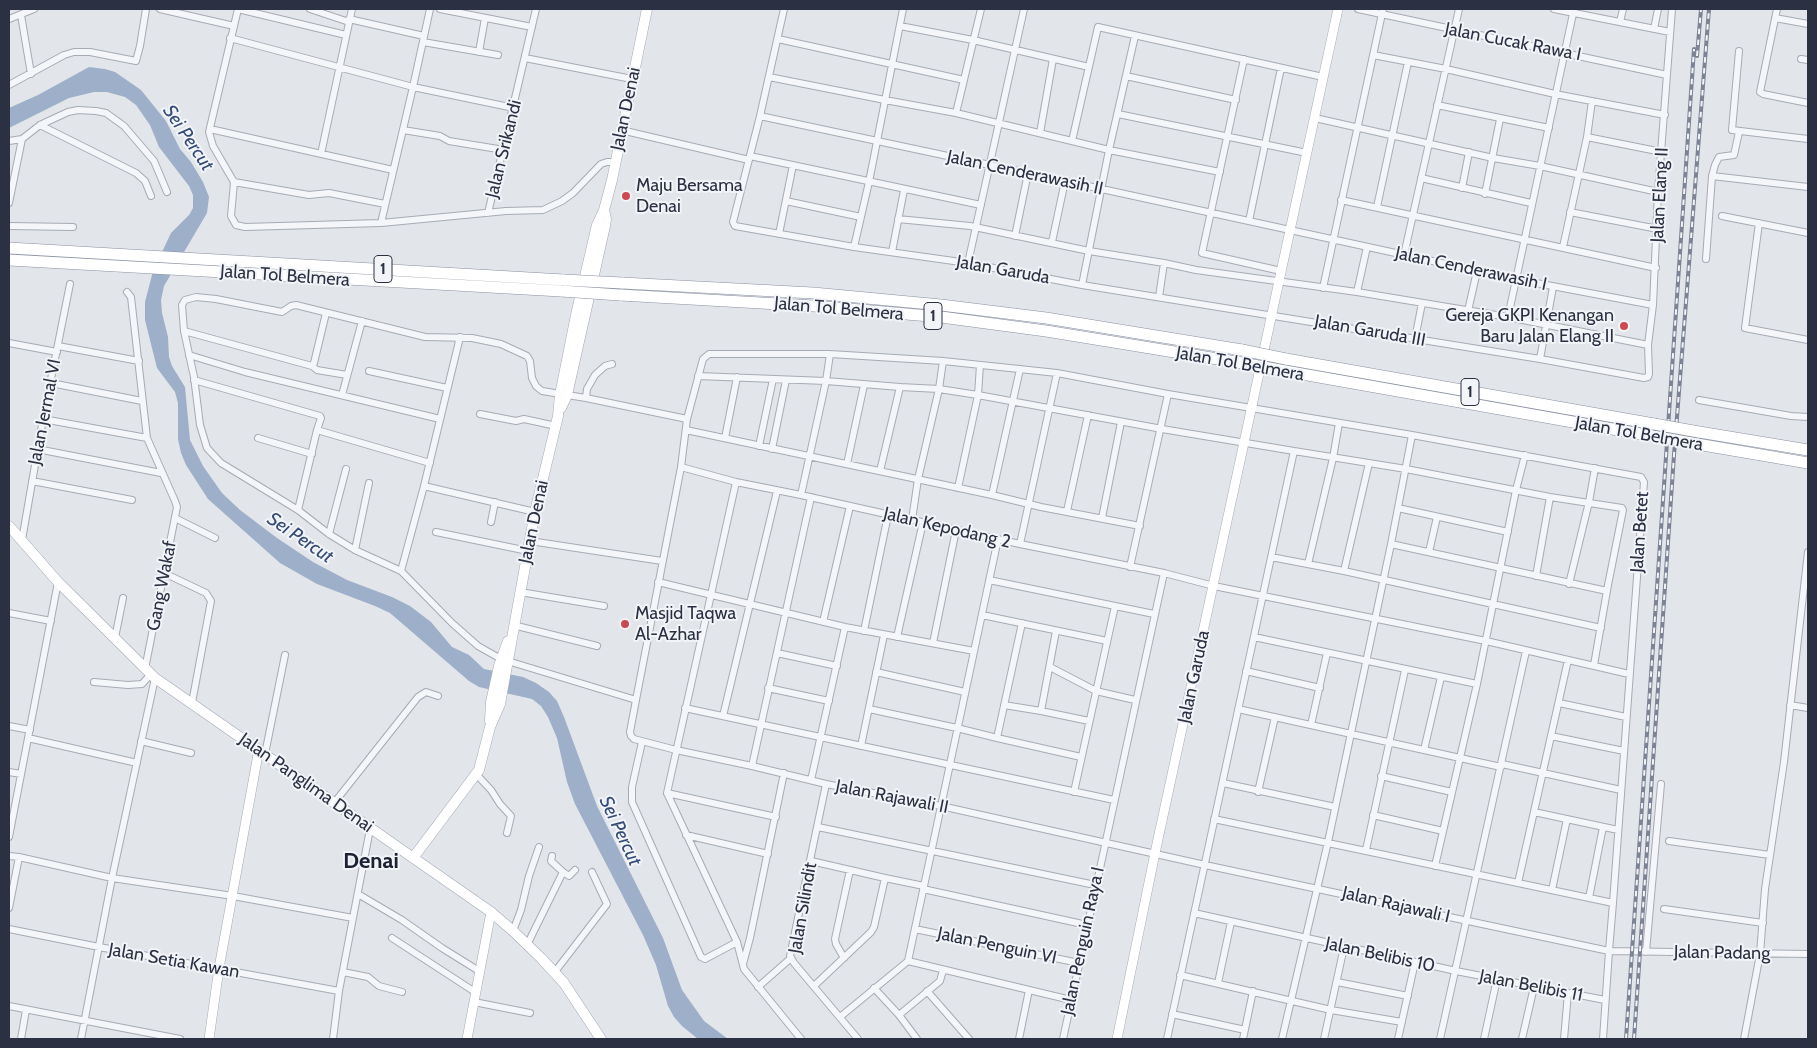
<!DOCTYPE html>
<style>
body{margin:0}
#map{position:relative;width:1817px;height:1048px;overflow:hidden;background:#e2e5ea;font-family:Cabin,sans-serif}
canvas{display:block}
.frame{position:absolute;inset:0;border:10px solid #2b3142;pointer-events:none}
</style>
<div id="map">
<canvas width="1817" height="1048"></canvas>
<div class="frame"></div>
</div>
<script>
const ctx = document.querySelector('canvas').getContext('2d');
ctx.lineJoin = 'round';
function fill(path, color) { ctx.fillStyle = color; ctx.fill(path, 'evenodd'); }
const poly = rows => new Path2D(rows.map(r => 'M' + r).join(''));
function trace(path, color, width, dash) { ctx.strokeStyle = color; ctx.lineWidth = width; ctx.lineCap = dash ? 'butt' : 'round'; ctx.setLineDash(dash || []); ctx.stroke(path); }
function label(font, color, halo, rows, align = 'center') {
  ctx.font = font + ' Cabin,sans-serif'; ctx.lineWidth = 4; ctx.setLineDash([]); ctx.textBaseline = 'middle'; ctx.strokeStyle = halo; ctx.fillStyle = color; for (const [text, x, y, turn = 0] of rows) {
    ctx.save(); ctx.translate(x, y); ctx.rotate((+turn || 0) * Math.PI / 180); ctx.textAlign = isNaN(turn) ? turn : align; if (halo) ctx.strokeText(text, 0, 0); ctx.fillText(text, 0, 0); ctx.restore();
  }
}
const water = poly([
 [89,67,105,69,115,72,141,90,166,121,180,149,191,162,203,182,209,197,207,213,164,286,161,300,162,313,168,337,169,357,172,366,185,387,190,440,203,466,222,493,240,510,277,538,313,562,347,580,392,597,410,606,431,622,452,647,469,655,484,669,523,677,536,683,549,692,557,701,564,717,597,806,663,938,682,990,704,1021,728,1039,698,1039,682,1026,674,1017,668,1006,656,965,643,935,575,804,567,782,557,738,548,717,541,706,532,699,479,687,469,681,390,613,375,606,317,584,280,563,208,499,186,465,181,453,178,439,178,403,175,392,157,368,145,320,145,302,153,271,171,233,189,215,193,208,193,195,189,186,159,147,150,125,136,105,125,97,107,92,94,92,69,98,9,128,9,108,38,95]
]);
const street = poly([
 [160,9,234,26],
 [238,9,209,132,213,146,234,182,231,216,236,225,245,227,381,223,506,211,543,210,562,201,573,193,601,164,607,162,614,162],
 [238,9,346,35],
 [310,9,349,22],
 [440,9,532,27],
 [784,9,760,116,733,222,735,226,854,247,968,263,1082,285,1540,359,1644,378,1648,377,1649,374,1648,345,1653,305,1658,192,1672,9],
 [1358,9,1667,75],
 [1554,9,1670,32],
 [1777,9,1760,92,1763,94,1808,103],
 [21,15,31,74],
 [1775,18,1808,24],
 [9,19,34,9],
 [349,19,424,36],
 [1620,22,1623,9],
 [900,26,973,40,1089,67],
 [1654,29,1658,9],
 [230,38,413,87,514,108],
 [778,39,964,80],
 [423,42,498,55],
 [1739,51,1732,130,1808,139],
 [479,52,485,18],
 [1373,55,1446,69,1555,94,1665,115],
 [525,58,632,79],
 [1244,59,1202,253,1281,271],
 [1801,59,1808,60],
 [1126,76,1236,100],
 [769,77,885,100,956,113,1109,150,1220,172],
 [9,85,64,55,74,52,90,52,136,61,140,46,146,9],
 [1437,105,1549,128],
 [956,113,981,9],
 [1118,114,1307,153],
 [760,116,1065,181,1515,279,1653,305],
 [1315,118,1493,158,1540,166,1658,192],
 [40,125,136,173,145,181,151,196],
 [210,129,393,170],
 [403,130,440,136,449,141,504,150],
 [621,130,749,160],
 [1040,133,1053,59],
 [1587,137,1592,101],
 [9,141,22,139],
 [1072,141,1098,27,1323,77],
 [321,154,352,9],
 [750,156,981,205],
 [1712,176,1808,187],
 [1421,178,1531,203],
 [234,182,309,195,329,193,385,204],
 [1462,188,1469,152],
 [1485,194,1500,119],
 [1341,200,1656,268],
 [786,201,861,217],
 [9,203,22,139,40,125,68,112,78,110,96,111,106,113,124,126,154,161,167,192],
 [1377,207,1408,62],
 [1570,212,1658,229],
 [488,213,536,9],
 [1722,216,1808,233],
 [898,219,970,226,1089,251,1164,263,1159,297],
 [1249,221,1281,68],
 [381,223,413,87,430,9],
 [1759,223,1745,328,1808,340],
 [9,226,73,227],
 [779,234,793,165],
 [1015,236,1028,173],
 [1052,242,1065,181],
 [854,247,869,182,903,9],
 [1563,247,1587,137,1662,152],
 [892,252,904,190],
 [1404,255,1459,9],
 [1706,259,1712,176,1715,165,1719,157,1734,155,1739,132],
 [968,263,1024,9],
 [1164,263,1196,270,1357,292,1508,317,1648,345],
 [1082,285,1109,150,1135,36],
 [1323,288,1383,9],
 [127,292,131,297,147,438,175,501,177,507,145,669],
 [1357,292,1367,247],
 [1468,311,1477,271],
 [1508,317,1574,9],
 [184,331,312,366,314,363,326,313],
 [1415,339,1422,303],
 [9,343,57,352],
 [58,346,139,361],
 [189,355,245,372,440,419],
 [1540,359,1553,287],
 [312,366,317,370,347,375],
 [369,371,447,388],
 [698,376,826,381,900,387],
 [194,380,320,416,321,418,317,430],
 [51,383,142,401],
 [342,395,362,321],
 [586,398,587,389,595,375,605,366,612,364],
 [1699,400,1791,416,1808,417],
 [480,414,516,421,524,419,556,426],
 [43,419,147,438],
 [686,430,992,495,1041,507,1140,526],
 [258,438,312,454],
 [725,438,737,377],
 [759,446,773,379],
 [37,449,161,473],
 [772,449,786,380],
 [847,464,864,385],
 [681,467,736,482,801,495,1020,544,1164,573,1214,586,1486,641,1629,674],
 [880,471,900,387,939,389,978,395,1162,429,1294,451],
 [32,481,132,500],
 [736,482,667,793,737,942,744,969,801,1039],
 [424,486,535,512],
 [958,488,978,395,980,365],
 [801,495,826,381,830,354],
 [992,495,1020,369],
 [1398,508,1508,532],
 [298,510,317,430,430,463],
 [1067,511,1088,415],
 [175,518,215,538],
 [1102,518,1121,422],
 [912,520,918,479,939,389,943,361],
 [491,522,495,502],
 [436,532,528,551],
 [329,534,346,469],
 [998,539,908,961,1071,1000],
 [22,540,43,419,70,284],
 [530,541,662,561],
 [1020,544,1057,373],
 [1391,544,1607,591],
 [355,550,369,483],
 [1429,552,1437,517],
 [1271,557,1344,571,1601,628],
 [1308,564,1333,458,1339,423],
 [1130,567,1168,394],
 [401,571,424,486,460,337],
 [1344,571,1369,463],
 [164,573,206,593,211,601,192,703],
 [1536,576,1550,497],
 [989,580,1154,614],
 [658,582,845,627,974,651],
 [1569,584,1589,502,1595,468],
 [520,592,604,606],
 [9,613,51,621],
 [982,615,1107,641],
 [823,622,850,506],
 [513,625,597,646],
 [864,631,888,515],
 [1056,631,1041,711,1089,721],
 [897,637,923,522],
 [1254,637,1477,684],
 [115,638,123,598],
 [933,643,956,530],
 [777,653,837,666],
 [1050,667,1096,691,1135,700],
 [1246,671,1320,688],
 [876,672,965,692],
 [94,682,128,685,142,684,151,674],
 [768,688,829,701],
 [636,700,501,659,478,646,452,623,401,571,355,550,329,534,298,510,221,463,207,448,200,425,194,377,184,331,182,305,185,300,196,297,216,299,282,312,291,306,296,305,425,337,472,338,501,344,527,356,530,361,532,378,536,386,542,391,586,398,687,419],
 [1559,703,1626,717],
 [1004,705,1041,711],
 [1790,705,1808,708],
 [685,708,1114,800],
 [869,709,957,728,997,738,1081,757],
 [1238,709,1501,767],
 [723,716,777,491],
 [1311,725,1327,653],
 [9,726,30,730],
 [1551,736,1624,751],
 [28,738,137,763],
 [997,738,1022,623],
 [141,741,191,753],
 [642,742,632,787,632,802,701,957,705,959,737,942],
 [861,746,884,635],
 [1424,750,1441,677],
 [265,754,285,655],
 [1502,764,1621,790],
 [752,766,811,497],
 [9,772,21,774],
 [476,774,491,790,500,804,511,816,507,833],
 [1381,776,1452,792],
 [811,780,845,627],
 [1223,783,1335,807],
 [826,784,790,956,794,963,858,1039],
 [1074,792,1115,606],
 [1258,792,1275,717],
 [667,793,776,817],
 [334,803,418,697,426,692,438,696],
 [1534,812,1618,830],
 [1373,815,1443,831],
 [1214,819,1613,903],
 [818,827,1095,885],
 [686,835,768,854],
 [9,837,58,582],
 [1669,841,1770,855],
 [1366,850,1405,670],
 [9,856,19,857,9,908],
 [552,856,551,861,563,872],
 [19,857,112,878,233,896,353,918],
 [811,861,885,878],
 [1435,866,1477,684,1516,490,1525,455],
 [1518,883,1568,660],
 [923,889,1087,925],
 [1552,890,1567,819],
 [358,894,402,920,442,948,479,971],
 [1589,898,1603,827],
 [1664,909,1763,923],
 [1194,913,1456,971,1605,1000],
 [9,929,99,947,339,991],
 [915,929,1079,963],
 [513,931,521,910,529,876,539,847],
 [392,938,475,992],
 [527,945,563,872,569,876,575,870],
 [1646,952,1661,784],
 [844,958,836,944,835,939,850,870],
 [743,964,750,938,784,773],
 [343,972,368,977,379,986,402,992],
 [554,973,607,904,592,872],
 [1180,975,1331,1010,1402,1022],
 [1337,982,1408,996],
 [1218,983,1231,922],
 [814,986,871,932,874,927,885,878,924,886],
 [758,987,791,958],
 [874,988,899,1015,917,1039],
 [927,991,969,1039],
 [474,1002,530,1013],
 [9,1006,180,1039],
 [1172,1014,1245,1030],
 [899,1015,940,981,943,970],
 [840,1017,908,961],
 [21,1039,26,1010],
 [81,1039,112,878,155,678],
 [333,1039,339,991,370,829],
 [1019,1039,1029,990],
 [1063,1039,1164,573],
 [1167,1039,1294,451,1406,469,1550,497,1622,508,1623,510,1608,585,1594,665],
 [1243,1039,1253,991],
 [1282,1039,1328,842,1391,544,1412,435],
 [1324,1039,1344,947],
 [1398,1039,1415,962],
 [1440,1039,1526,651],
 [1484,1039,1497,979],
 [1522,1039,1534,987],
 [1564,1039,1568,993],
 [1603,1039,1609,951,1613,903,1644,482,1641,477,1412,435,1168,394,1057,373,943,361,830,354,709,354,703,359,687,419,681,467,636,700,630,732,631,736,634,739,676,750,752,766,826,784,941,806,1205,865,1609,951,1808,954],
 [1744,1039,1760,954,1765,889,1784,762,1808,552]
]);
const secondary = poly([
 [209,1039,219,968,259,749],
 [467,1039,491,912],
 [1117,1039,1155,853,1338,9]
]);
const primary = poly([
 [561,408,567,395,605,226,606,219,604,210],
 [9,526,58,582,155,678,491,912,513,931,541,958,564,983,601,1039],
 [490,721,491,702,499,666,508,641],
 [413,858,479,770,490,727,500,704,535,512,558,416,560,395,576,315,597,225,604,210,612,180,647,9]
]);
const highway = poly([
 [9,248,564,280],
 [9,260,561,291],
 [622,283,813,293,941,305,1046,318,1242,350],
 [620,295,814,306,941,317,1046,331,1242,363],
 [1286,359,1654,424],
 [1285,371,1652,436],
 [1699,432,1808,450],
 [1697,444,1808,463]
]);
const rail = poly([
 [1697,56,1701,9],
 [1626,1039,1694,49],
 [1634,1039,1674,455,1709,9]
]);
const highwayBridge = poly([
 [564,280,622,283],
 [561,291,620,295],
 [1242,350,1286,359],
 [1242,363,1285,371],
 [1654,424,1699,432],
 [1652,436,1697,444]
]);
const markers = [
 [626,196,5,"#cc4b53"],
 [1624,326,5,"#cc4b53"],
 [625,624,5,"#cc4b53"]
];
const shields = [
 [383,269,18],
 [933,316,18],
 [1470,392,18]
];
const shieldNames = [
 ["1",383,269],
 ["1",933,316],
 ["1",1470,392]
];
const streetNames = [
 ["Jalan Cucak Rawa I",1513,42,11],
 ["Jalan Denai",626,109,-78],
 ["Jalan Srikandi",504,149,-76],
 ["Jalan Cenderawasih II",1025,173,12],
 ["Jalan Elang II",1660,195,-87],
 ["Jalan Cenderawasih I",1471,269,12],
 ["Jalan Garuda",1003,270,10],
 ["Jalan Tol Belmera",285,276,4],
 ["Jalan Tol Belmera",839,309,5],
 ["Jalan Garuda III",1370,331,10],
 ["Jalan Tol Belmera",1240,364,10],
 ["Jalan Jermal VI",45,412,-79],
 ["Jalan Tol Belmera",1639,434,10],
 ["Jalan Denai",534,522,-78],
 ["Jalan Kepodang 2",947,528,13],
 ["Jalan Betet",1640,532,-86],
 ["Gang Wakaf",162,586,-79],
 ["Jalan Garuda",1194,677,-78],
 ["Jalan Panglima Denai",306,783,35],
 ["Jalan Rajawali II",892,797,11],
 ["Jalan Rajawali I",1396,905,13],
 ["Jalan Silindit",803,908,-80],
 ["Jalan Penguin Raya I",1083,941,-78],
 ["Jalan Penguin VI",997,946,12],
 ["Jalan Padang",1722,953,1],
 ["Jalan Belibis 10",1380,955,12],
 ["Jalan Setia Kawan",174,961,10],
 ["Jalan Belibis 11",1531,986,11]
];
const poiNames = [
 ["Maju Bersama",636,186],
 ["Denai",636,207],
 ["Gereja GKPI Kenangan",1614,316,"right"],
 ["Baru Jalan Elang II",1614,337,"right"],
 ["Masjid Taqwa",635,614],
 ["Al-Azhar",635,635]
];
const waterNames = [
 ["Sei Percut",188,138,56],
 ["Sei Percut",300,538,34],
 ["Sei Percut",620,831,65]
];
const districtNames = [
 ["Denai",371,862]
];
fill(water, '#9eafc9');
trace(street, '#a7abb4', 8);
trace(secondary, '#a7abb4', 10);
trace(primary, '#a2a8b6', 11);
trace(highway, '#8a91a1', 12);
trace(street, '#f5f6f9', 6);
trace(secondary, '#fff', 9);
trace(primary, '#fff', 10);
trace(highway, '#fff', 11);
trace(rail, '#7c8394', 4);
trace(rail, '#f2f4f8', 2, [5.5]);
trace(highwayBridge, '#8a91a1', 12, []);
trace(highwayBridge, '#fff', 11);
for (const [x, y, r, color] of markers) { const dot = new Path2D(); dot.arc(x, y, r, 0, 2 * Math.PI); ctx.fillStyle = color; ctx.fill(dot); trace(dot, '#f2f4f8', 2); }
for (const [x, y, w] of shields) { const box = new Path2D(); box.roundRect(x - w / 2, y - 13.5, w, 27, 4); ctx.fillStyle = '#f2f4f8'; ctx.fill(box); trace(box, '#2b3142', 1); }
label('bold 16px', '#2b3142', null, shieldNames);
label('18px', '#2b3142', '#f2f4f8', streetNames);
label('18px', '#2b3142', '#f2f4f8', poiNames, 'left');
label('italic 19px', '#354c76', '#f2f4f8', waterNames);
label('bold 22px', '#1d2233', '#f2f4f8', districtNames);
</script>
